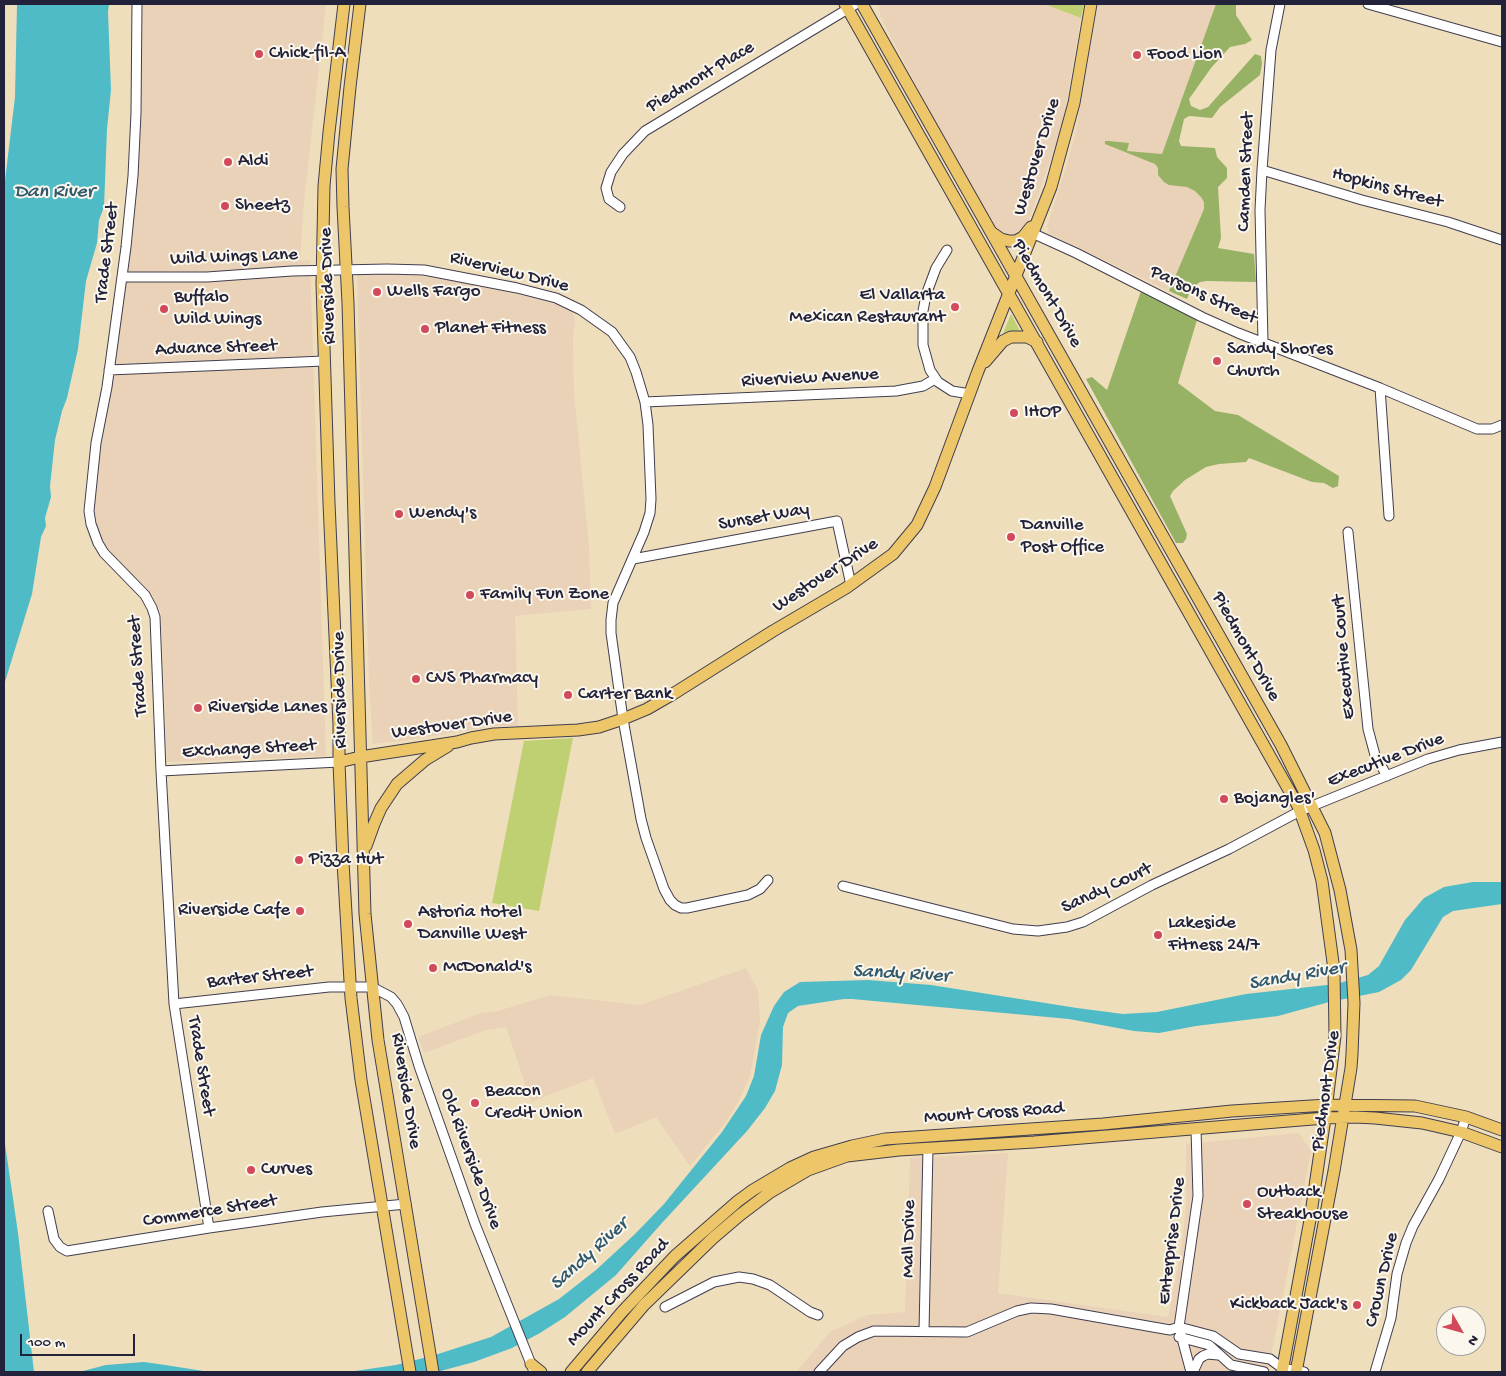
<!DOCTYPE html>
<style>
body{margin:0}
#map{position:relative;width:1506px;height:1376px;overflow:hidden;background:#efdebc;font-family:"Gochi Hand",sans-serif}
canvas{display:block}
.frame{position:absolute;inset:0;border:5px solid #22223b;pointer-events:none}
.north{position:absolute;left:1436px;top:1306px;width:50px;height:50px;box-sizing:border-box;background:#fbf7ec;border:1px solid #a4a2a5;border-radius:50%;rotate:128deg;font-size:14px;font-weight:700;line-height:20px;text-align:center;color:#22223b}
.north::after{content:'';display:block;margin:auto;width:18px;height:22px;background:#d1495b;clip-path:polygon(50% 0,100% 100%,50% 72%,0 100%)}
.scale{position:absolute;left:20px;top:1334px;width:115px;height:22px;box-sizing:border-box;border:2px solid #22223b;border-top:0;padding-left:6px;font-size:15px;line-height:18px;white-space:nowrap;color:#22223b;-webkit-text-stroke:4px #fbf7ec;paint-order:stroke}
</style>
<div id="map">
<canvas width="1506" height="1376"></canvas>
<div class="frame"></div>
<div class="north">N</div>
<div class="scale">100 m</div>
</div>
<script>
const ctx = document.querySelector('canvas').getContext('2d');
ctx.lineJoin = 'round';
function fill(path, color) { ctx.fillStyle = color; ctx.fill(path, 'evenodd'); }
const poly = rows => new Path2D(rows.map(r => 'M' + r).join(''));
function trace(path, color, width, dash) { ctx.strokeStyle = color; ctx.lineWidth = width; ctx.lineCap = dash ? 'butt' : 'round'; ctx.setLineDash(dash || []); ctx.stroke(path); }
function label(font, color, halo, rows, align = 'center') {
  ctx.font = font + ' "Gochi Hand",sans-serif'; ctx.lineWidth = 4; ctx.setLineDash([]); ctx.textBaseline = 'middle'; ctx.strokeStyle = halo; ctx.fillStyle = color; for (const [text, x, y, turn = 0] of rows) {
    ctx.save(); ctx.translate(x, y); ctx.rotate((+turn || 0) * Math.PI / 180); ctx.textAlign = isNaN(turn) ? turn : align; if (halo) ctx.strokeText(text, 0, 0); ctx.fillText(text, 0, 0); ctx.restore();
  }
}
const built = poly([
 [140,4,326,4,304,201,300,261,310,260,326,756,167,762,161,612,147,588,117,560,99,537,94,510,99,456,110,391,132,230,139,151],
 [879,4,1044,4,1081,18,1062,128,1033,209,1025,227,1015,237,1007,237,995,229,950,149,880,16],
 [1098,4,1216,4,1160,161,1210,195,1169,291,1054,236,1050,234,1047,226,1067,164,1076,131],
 [392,273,433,277,535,298,572,309,575,321,573,339,574,392,589,546,591,609,515,616,518,726,491,726,423,738,373,744,369,684,357,275],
 [746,968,758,990,760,1022,750,1076,738,1102,726,1122,690,1166,656,1117,615,1134,593,1078,531,1102,506,1027,486,1030,424,1053,418,1037,481,1013,498,1011,550,995,640,1005],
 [1299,1133,1311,1151,1268,1372,796,1372,830,1332,867,1315,905,1312,910,1158,1008,1153,998,1293,1168,1317,1182,1244,1186,1204,1186,1144]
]);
const green = poly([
 [1044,4,1084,4,1081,18],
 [1011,314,1020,331,1010,332,1002,336],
 [573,738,539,911,492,903,524,741]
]);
const forest = poly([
 [1216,4,1236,4,1236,15,1252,40,1245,44,1230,47,1211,68,1189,99,1191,106,1200,110,1208,107,1255,54,1261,56,1262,64,1260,75,1220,107,1212,118,1189,116,1184,119,1179,141,1181,146,1215,148,1217,157,1227,168,1227,178,1218,187,1221,238,1218,248,1254,254,1256,282,1207,281,1200,282,1191,289,1187,299,1169,291,1204,209,1204,202,1201,197,1195,191,1187,187,1169,185,1164,182,1158,175,1158,168,1155,164,1105,144,1105,141,1109,141,1129,143,1127,151,1162,154],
 [1141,291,1197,320,1178,383,1215,411,1238,415,1339,476,1338,486,1333,488,1324,483,1312,482,1249,458,1246,462,1219,464,1206,467,1185,480,1173,491,1170,496,1187,534,1186,539,1183,543,1176,543,1086,379,1092,377,1107,390]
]);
const water = poly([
 [17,4,109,4,108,12,111,90,107,129,104,207,99,220,97,243,86,281,78,349,67,398,62,411,55,440,50,486,51,497,45,518,46,526,41,537,32,594,4,685,4,189,15,97],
 [1473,882,1502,882,1502,904,1453,911,1443,917,1411,970,1401,980,1379,992,1329,1002,1278,1016,1196,1026,1159,1033,1134,1031,1069,1019,852,999,844,999,798,1006,788,1013,783,1027,782,1065,775,1091,765,1108,747,1131,661,1224,616,1275,565,1317,540,1333,512,1348,474,1362,437,1372,348,1372,396,1365,435,1355,491,1337,559,1299,596,1270,635,1234,664,1204,722,1132,746,1096,754,1076,761,1035,774,1006,784,992,800,982,868,980,931,985,1077,1008,1123,1014,1157,1012,1246,994,1336,984,1368,975,1379,966,1405,920,1424,898,1444,887],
 [4,1137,18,1233,34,1372,4,1372],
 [144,1362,165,1365,210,1372,79,1372,106,1365]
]);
const minor = poly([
 [137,4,136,113,133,176,126,247,107,387,96,443,89,511,91,524,98,543,104,553,145,595,152,608,155,617,161,771,174,1004,209,1228],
 [1368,4,1502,42],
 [1262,170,1362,200,1448,222,1502,240],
 [620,207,609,199,606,188,611,172,623,154,645,131,856,4],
 [1032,233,1076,253,1202,317,1238,333,1380,388,1477,429,1492,429,1502,425],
 [947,250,936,268,926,295,923,311,923,345,930,370,938,382,952,391,970,394],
 [122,277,207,277,292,271,387,269,424,270,517,288,556,298,581,310,612,332,630,357,636,372,645,402,648,425,651,499,650,513,644,532,613,603,611,620,611,633,623,719,641,819,646,838,664,889,670,900,675,905,681,908,687,908,748,895,760,889,768,880],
 [1263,342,1260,210,1262,170,1271,50,1280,4],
 [109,370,324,361],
 [1380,388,1389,516],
 [645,402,896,391,923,386,935,379],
 [1348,532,1368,729,1375,755,1387,776],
 [633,559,837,521,851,585],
 [161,771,339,762],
 [843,886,1013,929,1038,931,1067,927,1083,922,1152,885,1229,849,1300,811,1428,759,1459,750,1502,742],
 [174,1004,329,987,372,987,391,997,397,1004,404,1017,419,1066,475,1224,533,1369],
 [48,1211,54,1239,60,1247,67,1251,209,1228,322,1212,406,1204],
 [665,1307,714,1282,739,1277,753,1279,770,1285,810,1312,818,1315],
 [1179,1327,1213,1336,1239,1354,1270,1359,1282,1368,1304,1372],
 [924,1331,928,1148],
 [1179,1337,1209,1345,1231,1365,1264,1372],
 [819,1372,843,1346,858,1337,874,1331,967,1332,1017,1311,1031,1308,1051,1309,1170,1330,1179,1327],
 [1191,1372,1179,1327,1198,1196,1196,1129],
 [1193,1372,1199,1359,1203,1356,1208,1354,1218,1355],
 [1375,1372,1391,1318,1397,1274,1406,1243,1413,1226,1439,1179,1461,1132,1466,1117]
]);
const major = poly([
 [344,4,329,132,324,186,322,284,329,503,339,725,339,762,343,862,351,998,361,1080,410,1372],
 [360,4,350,87,342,169,343,207,348,303,365,914,378,1040,433,1372],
 [845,4,1298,806,1314,850,1322,881,1334,970,1335,1036,1325,1118,1310,1220,1282,1372],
 [862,4,1281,745,1325,833,1340,890,1351,950,1354,1003,1352,1054,1351,1068,1334,1171,1296,1372],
 [991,232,1001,239,1009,241,1016,241,1023,237,1031,227],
 [985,362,1003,341,1011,337,1027,337,1037,342],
 [339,762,360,757,457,742,471,738,494,734,578,730,599,727,623,719,647,709,673,694,773,631,846,588,893,554,917,525,935,487,978,371,1051,187,1074,103,1091,4],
 [366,846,374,824,381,808,397,784,425,760,448,746],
 [531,1364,541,1372],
 [571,1372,622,1312,656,1276,675,1256,738,1201,753,1190,790,1168,814,1157,852,1146,885,1139,1103,1124,1232,1111,1327,1105,1415,1106,1466,1117,1502,1130],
 [587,1372,644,1305,713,1238,740,1215,769,1193,808,1170,847,1156,899,1150,1034,1142,1325,1118,1355,1117,1375,1118,1422,1123,1461,1132,1502,1147]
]);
const markers = [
 [259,54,5,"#d1495b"],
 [1137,55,5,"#d1495b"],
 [228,162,5,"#d1495b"],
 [225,206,5,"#d1495b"],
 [377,292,5,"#d1495b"],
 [955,307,5,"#d1495b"],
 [164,309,5,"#d1495b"],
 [425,329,5,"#d1495b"],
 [1217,361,5,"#d1495b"],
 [1014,413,5,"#d1495b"],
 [399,514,5,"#d1495b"],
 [1011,537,5,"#d1495b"],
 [470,595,5,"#d1495b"],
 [416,679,5,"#d1495b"],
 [568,695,5,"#d1495b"],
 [198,708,5,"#d1495b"],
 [1224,799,5,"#d1495b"],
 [299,860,5,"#d1495b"],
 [300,911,5,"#d1495b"],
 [408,924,5,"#d1495b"],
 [1158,935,5,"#d1495b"],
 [433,968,5,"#d1495b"],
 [475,1103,5,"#d1495b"],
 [251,1170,5,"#d1495b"],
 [1247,1204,5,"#d1495b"],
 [1357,1305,5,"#d1495b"]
];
const poiNames = [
 ["Chick-fil-A",269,54],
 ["Food Lion",1147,55],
 ["Aldi",238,162],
 ["Sheetz",235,206],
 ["Wells Fargo",387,292],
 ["El Vallarta",945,296,"right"],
 ["Mexican Restaurant",945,318,"right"],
 ["Buffalo",174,298],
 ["Wild Wings",174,320],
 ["Planet Fitness",435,329],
 ["Sandy Shores",1227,350],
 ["Church",1227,372],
 ["IHOP",1024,413],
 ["Wendy's",409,514],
 ["Danville",1021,526],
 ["Post Office",1021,548],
 ["Family Fun Zone",480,595],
 ["CVS Pharmacy",426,679],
 ["Carter Bank",578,695],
 ["Riverside Lanes",208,708],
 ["Bojangles'",1234,799],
 ["Pizza Hut",309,860],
 ["Riverside Cafe",290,911,"right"],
 ["Astoria Hotel",418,913],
 ["Danville West",418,935],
 ["Lakeside",1168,924],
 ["Fitness 24/7",1168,946],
 ["McDonald's",443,968],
 ["Beacon",485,1092],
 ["Credit Union",485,1114],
 ["Curves",261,1170],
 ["Outback",1257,1193],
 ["Steakhouse",1257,1215],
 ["Kickback Jack's",1347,1305,"right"]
];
const streetNames = [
 ["Piedmont Place",701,78,-31],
 ["Westover Drive",1038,157,-73],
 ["Camden Street",1247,172,-88],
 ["Hopkins Street",1387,189,15],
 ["Trade Street",108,253,-83],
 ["Wild Wings Lane",234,258,-2],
 ["Riverview Drive",509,273,14],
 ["Riverside Drive",329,286,-92],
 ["Piedmont Drive",1046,294,60],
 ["Parsons Street",1203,296,25],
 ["Advance Street",216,349,-2],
 ["Riverview Avenue",810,379,-3],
 ["Sunset Way",764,518,-10],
 ["Westover Drive",826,576,-33],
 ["Piedmont Drive",1245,647,61],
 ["Executive Court",1345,657,-95],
 ["Trade Street",139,666,-94],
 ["Riverside Drive",341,690,-91],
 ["Westover Drive",452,726,-8],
 ["Exchange Street",249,750,-3],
 ["Executive Drive",1386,761,-21],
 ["Sandy Court",1107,889,-25],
 ["Barter Street",260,978,-6],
 ["Trade Street",200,1066,81],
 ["Riverside Drive",405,1091,81],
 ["Piedmont Drive",1327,1091,-82],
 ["Mount Cross Road",994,1114,-4],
 ["Old Riverside Drive",470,1159,70],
 ["Commerce Street",210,1212,-9],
 ["Mall Drive",910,1239,-89],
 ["Enterprise Drive",1173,1241,-83],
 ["Crown Drive",1383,1280,-77],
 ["Mount Cross Road",619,1293,-47]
];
const waterNames = [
 ["Dan River",54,193],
 ["Sandy River",901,975,3],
 ["Sandy River",1297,977,-10],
 ["Sandy River",590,1255,-42]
];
fill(built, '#ead2b8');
fill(green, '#bfd073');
fill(forest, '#97b265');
fill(water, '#4ebbc7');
trace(minor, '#413e4e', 11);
trace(major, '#413e4e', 13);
trace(minor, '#fff', 9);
trace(major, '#ecc669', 11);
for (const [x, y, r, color] of markers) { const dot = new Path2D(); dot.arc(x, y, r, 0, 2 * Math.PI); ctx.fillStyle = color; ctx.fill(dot); trace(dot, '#fbf7ec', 2); }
label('19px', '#22223b', '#fbf7ec', poiNames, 'left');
label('19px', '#22223b', '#fbf7ec', streetNames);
label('italic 20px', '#31586c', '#fbf7ec', waterNames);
</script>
